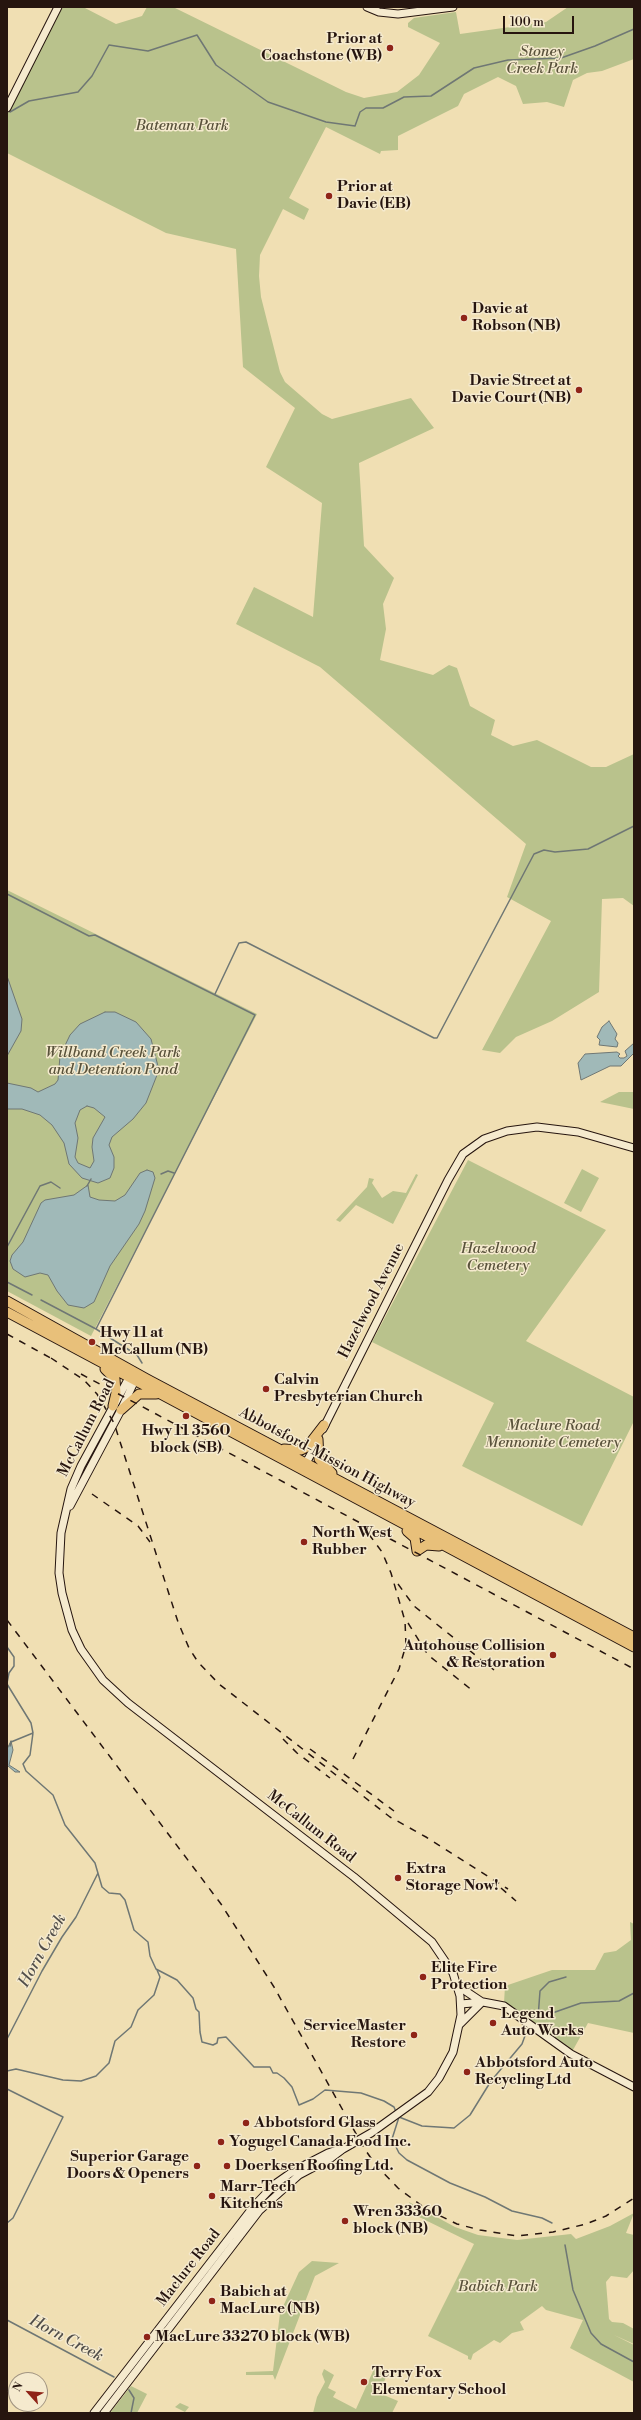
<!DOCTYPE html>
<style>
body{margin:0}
#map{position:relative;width:641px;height:2420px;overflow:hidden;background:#f0dfb3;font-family:"Libre Bodoni",serif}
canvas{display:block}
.frame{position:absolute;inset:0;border:8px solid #26150f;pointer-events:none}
.north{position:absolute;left:8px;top:2372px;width:40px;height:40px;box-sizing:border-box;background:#f5eace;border:1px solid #a29582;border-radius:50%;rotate:297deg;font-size:11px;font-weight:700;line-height:16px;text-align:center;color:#26150f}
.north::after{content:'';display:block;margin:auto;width:14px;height:18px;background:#8f2418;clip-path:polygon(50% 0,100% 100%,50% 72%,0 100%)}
.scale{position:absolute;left:503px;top:16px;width:71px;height:18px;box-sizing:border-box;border:2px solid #26150f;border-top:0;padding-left:5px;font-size:12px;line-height:14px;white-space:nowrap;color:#26150f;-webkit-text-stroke:3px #f5eace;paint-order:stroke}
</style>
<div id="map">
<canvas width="641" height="2420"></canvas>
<div class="frame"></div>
<div class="north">N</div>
<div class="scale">100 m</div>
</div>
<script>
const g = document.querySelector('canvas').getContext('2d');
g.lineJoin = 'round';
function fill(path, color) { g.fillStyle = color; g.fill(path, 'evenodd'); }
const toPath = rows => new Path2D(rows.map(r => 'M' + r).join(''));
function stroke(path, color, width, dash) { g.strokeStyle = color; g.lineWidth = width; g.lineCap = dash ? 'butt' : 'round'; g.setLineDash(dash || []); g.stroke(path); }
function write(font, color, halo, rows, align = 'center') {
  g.font = font + ' "Libre Bodoni",serif'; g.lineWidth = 3; g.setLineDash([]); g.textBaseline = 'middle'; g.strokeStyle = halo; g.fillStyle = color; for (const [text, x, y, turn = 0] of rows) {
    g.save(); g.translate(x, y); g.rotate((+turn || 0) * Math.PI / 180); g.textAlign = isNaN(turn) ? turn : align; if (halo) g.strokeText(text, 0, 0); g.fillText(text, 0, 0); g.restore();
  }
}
fill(toPath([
 [61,7,83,7,116,24,142,16,147,7,173,7,346,92,364,98,397,92,419,75,440,43,408,27,408,23,414,18,456,12,460,34,546,22,568,7,634,7,634,59,602,71,587,73,573,80,564,107,547,102,523,104,516,86,498,77,464,94,458,106,398,136,398,150,381,151,380,154,326,127,289,198,309,209,304,220,283,209,260,255,259,276,261,297,280,372,285,382,322,414,332,419,411,398,434,428,359,463,364,546,394,578,383,604,386,629,380,660,433,675,449,665,457,668,470,706,495,720,491,735,513,746,537,740,591,767,606,767,634,754,634,906,623,898,602,899,599,992,552,1021,516,1037,500,1053,482,1050,551,921,507,897,526,844,320,667,236,624,254,587,313,617,322,503,266,467,295,408,243,367,236,249,166,233,7,153,7,111],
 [7,890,257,1014,91,1336,7,1291],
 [619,1092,634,1092,634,1109,600,1102],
 [468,1160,606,1230,526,1341,634,1397,634,1421,582,1526,462,1466,494,1403,372,1342],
 [582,1169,599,1178,581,1212,564,1203],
 [416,1174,418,1175,393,1224,356,1205,340,1222,336,1220,367,1187,369,1178,374,1179,372,1183,382,1198,393,1191,406,1193],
 [630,1922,634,1924,634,2033,588,2023,573,2050,504,2003,505,1986,552,1970,595,1970,604,1953,616,1951,631,1940],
 [409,2202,455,2227,478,2235,517,2240,571,2234,576,2239,610,2226,634,2213,626,2233,634,2235,634,2270,627,2278,611,2276,606,2282,609,2319,612,2322,623,2323,634,2329,634,2344,614,2335,634,2345,634,2382,570,2348,583,2320,546,2310,542,2306,520,2322,524,2330,512,2333,500,2343,494,2340,473,2354,471,2360,468,2359,468,2356,428,2336,474,2244,415,2215],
 [312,2261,339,2263,315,2276,275,2380,273,2375,246,2375,246,2372,273,2371,280,2313,299,2272],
 [324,2369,334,2375,328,2388,336,2392,333,2397,356,2409,374,2369,387,2375,379,2393,398,2401,392,2413,313,2413,317,2397,325,2382,322,2374],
 [131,2386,147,2394,137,2413,110,2413],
 [180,2403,189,2407,185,2412,175,2407]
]), '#b9c28c');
const water = toPath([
 [7,976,22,1019,21,1031,7,1056,7,976],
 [105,1012,115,1012,136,1022,151,1039,159,1070,146,1103,133,1119,112,1137,109,1145,114,1157,114,1168,110,1178,98,1183,82,1178,69,1164,64,1143,52,1125,40,1115,22,1109,7,1109,7,1083,31,1088,38,1092,55,1084,58,1080,60,1056,70,1035,80,1024,105,1012],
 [87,1106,94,1108,105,1117,93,1138,92,1147,94,1161,90,1168,78,1163,75,1157,78,1138,75,1123,80,1110,87,1106],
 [609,1021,617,1034,615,1039,618,1043,617,1047,599,1045,600,1040,597,1037,602,1027,609,1021],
 [634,1043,634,1053,621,1066,610,1066,581,1080,578,1063,585,1054,617,1052,620,1054,618,1056,620,1058,624,1058,627,1056,625,1051,634,1043],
 [147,1170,153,1172,155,1178,145,1211,139,1224,110,1266,94,1302,84,1308,68,1305,57,1291,48,1275,40,1273,25,1277,13,1269,10,1261,12,1255,23,1242,41,1203,45,1200,74,1195,88,1185,90,1197,99,1200,115,1201,125,1195,140,1173,147,1170],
 [11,1741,13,1750,9,1765,20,1772,15,1772,7,1765,7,1749,11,1741]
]);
fill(water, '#a0b9b8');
stroke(water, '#6f7774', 1);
stroke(toPath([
 [10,112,29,101,78,92,92,76,109,45,148,51,197,35,216,65,268,102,326,122,355,126,360,112,366,108,383,108,404,97,431,96,474,68,508,60,561,58,595,46,634,29],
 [7,894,89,936,95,935,255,1015,96,1329],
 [215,994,239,943,246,942,434,1038,437,1038,534,854,544,850,555,852,588,849,634,826],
 [161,1174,168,1171,174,1173],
 [87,1186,91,1179],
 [7,1247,40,1186,51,1182,60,1188],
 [7,1282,32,1295],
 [41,1300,96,1329,137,1355,142,1363],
 [7,1647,14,1657,14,1666,9,1673,7,1683],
 [7,1684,31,1723,33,1733,30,1755,23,1764,26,1771,53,1795,65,1825,95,1863,102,1887,109,1893,120,1894,125,1900,134,1930,148,1942,150,1956,156,1969,177,1980,193,1998,196,2009,199,2012,200,2032,202,2042,213,2045,217,2043,218,2038,226,2037,254,2067,270,2067,273,2073,277,2073,284,2078,292,2087,299,2105,313,2099,325,2090,361,2093,384,2101,394,2107,396,2112],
 [10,1746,11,1742,33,1733],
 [566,1977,549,1982,540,1991,538,2018,581,2003,619,2001,634,1993],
 [7,2039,42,1971,62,1937,76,1917,98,1873],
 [7,2071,16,2069,63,2080,81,2081,96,2076,109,2063,115,2041,131,2027,138,2010,154,1995,160,1977,157,1970],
 [7,2089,63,2117,13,2218,7,2223],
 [399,2117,422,2126,454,2128,470,2115,491,2081,522,2044,526,2033],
 [399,2117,392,2139,399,2153,407,2160,450,2183,485,2197,512,2211,542,2218,552,2223],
 [565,2245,573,2290,591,2333,601,2344,634,2362],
 [7,2320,114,2377],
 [129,2390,134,2398,131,2413]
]), '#6f7774', 1.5);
const secondary = toPath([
 [367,7,379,12,398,14,453,7],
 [7,108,58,7],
 [323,1429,448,1180,463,1154,484,1139,507,1131,537,1127,578,1132,634,1148],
 [306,1463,318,1441],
 [70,1506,121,1410,135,1380,135,1376],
 [458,1986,482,2002],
 [461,2004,483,2002,504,2006,571,2054,634,2087],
 [460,2024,482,2002],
 [94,2413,254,2206,275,2184,295,2170,328,2153,340,2149],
 [104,2413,259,2211,299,2175,331,2158,343,2149,371,2133,428,2092,439,2078,453,2052,461,2015,460,1996,453,1973,432,1942,354,1877,128,1703,103,1680,81,1649,72,1630,62,1593,59,1573,61,1533,71,1489,81,1466,131,1374]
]);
const highway = toPath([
 [7,1301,147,1379,634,1637],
 [7,1312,634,1647],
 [105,1369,115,1379,116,1393,113,1406],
 [121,1410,139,1394,156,1394],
 [318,1439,319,1459,332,1473],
 [284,1449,301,1450,307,1447,324,1425],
 [407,1531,415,1538,417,1551],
 [417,1551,426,1545,439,1546]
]);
stroke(secondary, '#26150f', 9);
stroke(highway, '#26150f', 11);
stroke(secondary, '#f5eace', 7);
stroke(highway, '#e8c07a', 9);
stroke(toPath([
 [7,1334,56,1361],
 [51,1358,84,1380,97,1394,114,1423,178,1622,189,1648,198,1662,219,1684,390,1817,426,1837,508,1889],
 [81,1374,634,1669],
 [92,1494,138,1526,150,1542],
 [398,1584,414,1606,494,1670],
 [7,1620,221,1904,274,1987,364,2148,375,2164,398,2188,426,2209,457,2224,480,2230,517,2236,553,2232,586,2224,606,2216,634,2198],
 [408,1623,428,1655,473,1691],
 [283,1739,297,1753,330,1778],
 [310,1749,394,1811],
 [353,1759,399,1669,406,1645,405,1621,391,1573,382,1552,365,1529],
 [501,1888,516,1901]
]), '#26150f', 1.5, [7, 7]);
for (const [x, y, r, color] of [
 [390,48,4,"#8f2418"],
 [329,196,4,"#8f2418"],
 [464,318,4,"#8f2418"],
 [579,390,4,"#8f2418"],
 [92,1342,4,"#8f2418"],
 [266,1389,4,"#8f2418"],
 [186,1416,4,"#8f2418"],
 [304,1542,4,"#8f2418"],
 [553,1655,4,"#8f2418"],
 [398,1878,4,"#8f2418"],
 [423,1977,4,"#8f2418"],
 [493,2023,4,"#8f2418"],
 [414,2035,4,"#8f2418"],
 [467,2072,4,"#8f2418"],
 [246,2123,4,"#8f2418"],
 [221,2142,4,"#8f2418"],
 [197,2166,4,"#8f2418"],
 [227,2166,4,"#8f2418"],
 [212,2196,4,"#8f2418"],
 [345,2221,4,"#8f2418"],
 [212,2301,4,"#8f2418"],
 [147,2337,4,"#8f2418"],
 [364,2382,4,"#8f2418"]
]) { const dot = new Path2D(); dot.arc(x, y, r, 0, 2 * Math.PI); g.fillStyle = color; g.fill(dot); stroke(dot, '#f5eace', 1.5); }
write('bold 15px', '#26150f', '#f5eace', [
 ["Prior at",382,39,"right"],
 ["Coachstone (WB)",382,56,"right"],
 ["Prior at",337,187],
 ["Davie (EB)",337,204],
 ["Davie at",472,309],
 ["Robson (NB)",472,326],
 ["Davie Street at",571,381,"right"],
 ["Davie Court (NB)",571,398,"right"],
 ["Hwy 11 at",100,1333],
 ["McCallum (NB)",100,1350],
 ["Calvin",274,1380],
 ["Presbyterian Church",274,1397],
 ["Hwy 11 3560",186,1431,"center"],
 ["block (SB)",186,1448,"center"],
 ["North West",312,1533],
 ["Rubber",312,1550],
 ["Autohouse Collision",545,1646,"right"],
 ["& Restoration",545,1663,"right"],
 ["Extra",406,1869],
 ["Storage Now!",406,1886],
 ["Elite Fire",431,1968],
 ["Protection",431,1985],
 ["Legend",501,2014],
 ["Auto Works",501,2031],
 ["ServiceMaster",406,2026,"right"],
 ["Restore",406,2043,"right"],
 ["Abbotsford Auto",475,2063],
 ["Recycling Ltd",475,2080],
 ["Abbotsford Glass",254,2123],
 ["Yogugel Canada Food Inc.",229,2142],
 ["Superior Garage",189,2157,"right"],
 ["Doors & Openers",189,2174,"right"],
 ["Doerksen Roofing Ltd.",235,2166],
 ["Marr-Tech",220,2187],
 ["Kitchens",220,2204],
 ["Wren 33360",353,2212],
 ["block (NB)",353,2229],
 ["Babich at",220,2292],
 ["MacLure (NB)",220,2309],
 ["MacLure 33270 block (WB)",155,2337],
 ["Terry Fox",372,2373],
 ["Elementary School",372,2390]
], 'left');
write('italic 15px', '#59523b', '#f5eace', [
 ["Stoney",542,52],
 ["Creek Park",542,69],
 ["Bateman Park",182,126],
 ["Willband Creek Park",113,1053],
 ["and Detention Pond",113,1070],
 ["Hazelwood",498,1249],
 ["Cemetery",498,1266],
 ["Maclure Road",553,1426],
 ["Mennonite Cemetery",553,1443],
 ["Babich Park",498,2287]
]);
write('15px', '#26150f', '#f5eace', [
 ["Hazelwood Avenue",372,1301,-63],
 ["McCallum Road",87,1428,-63],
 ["Abbotsford-Mission Highway",327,1458,28],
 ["McCallum Road",311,1827,38],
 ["Maclure Road",189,2268,-52]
]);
write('italic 16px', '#514e4a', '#f5eace', [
 ["Horn Creek",43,1951,-61],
 ["Horn Creek",66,2339,28]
]);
</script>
